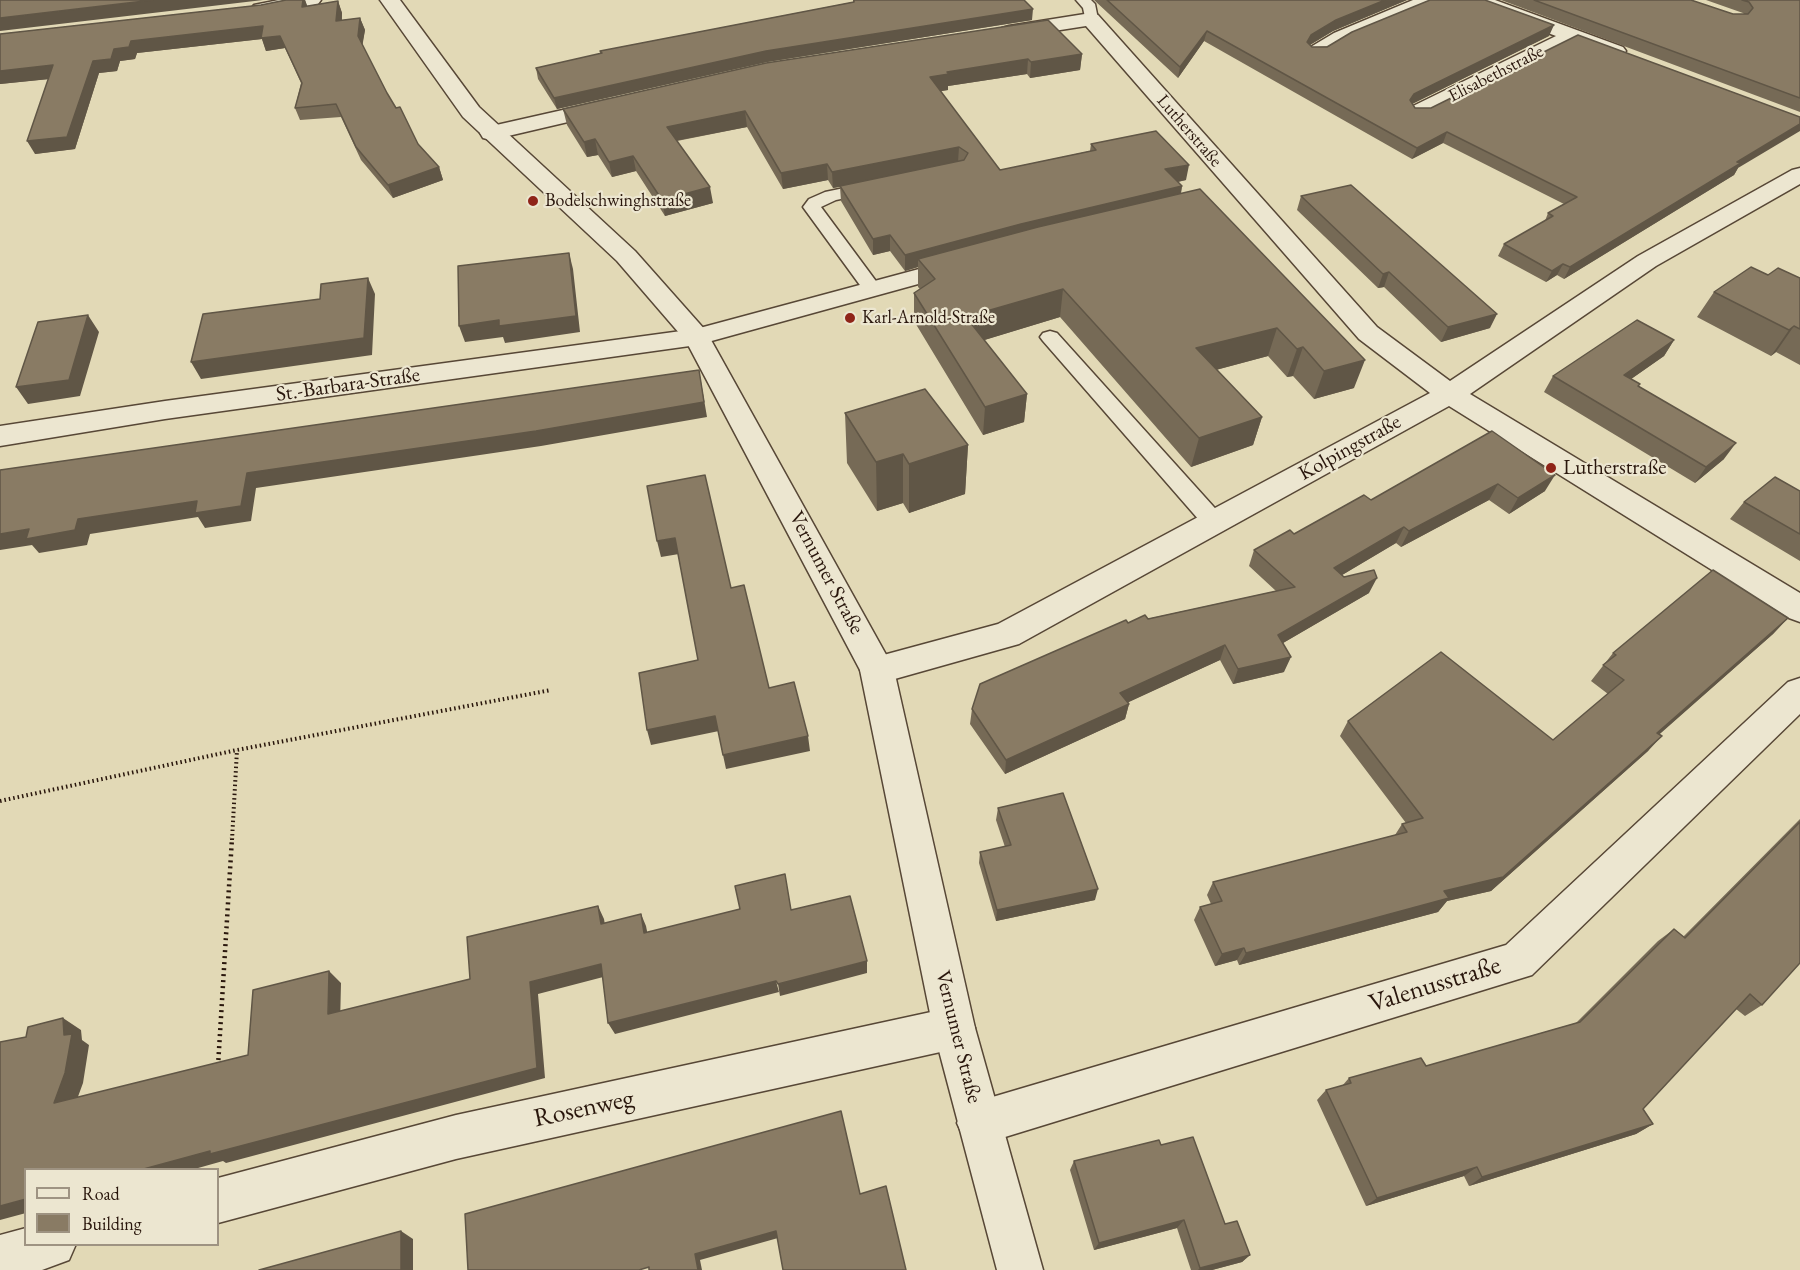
<!DOCTYPE html>
<meta charset="utf-8">
<style>
body{margin:0}
#map{position:relative;width:1800px;height:1270px;overflow:hidden;background:#e2d9b6;font-family:"EB Garamond",serif}
canvas{display:block}
.legend{position:absolute;left:24px;top:1168px;width:195px;height:78px;box-sizing:border-box;background:#ece6d0;border:2px solid #9e9382;margin:0;padding:8px 10px;list-style:none;font-size:18px;color:#29160c}
.legend li{display:flex;align-items:center;gap:12px;height:30px}
.legend b{width:30px;border:2px solid #9e9382}
</style>
<div id="map">
<canvas width="1800" height="1270"></canvas>
<ul class="legend">
<li><b style="height:8px;background:#ece6d0"></b>Road</li>
<li><b style="height:16px;background:#897b64"></b>Building</li>
</ul>
</div>
<script>
const g = document.querySelector('canvas').getContext('2d');
g.lineJoin = 'round';
const toPath = rows => new Path2D(rows.map(r => 'M' + r).join(''));
function stroke(path, color, width, dash) { g.strokeStyle = color; g.lineWidth = width; g.lineCap = dash ? 'butt' : 'round'; g.setLineDash(dash || []); g.stroke(path); }
function fill(path, color) { g.fillStyle = color; g.fill(path, 'evenodd'); }
function write(font, color, halo, rows, align = 'center') {
  g.font = font + ' "EB Garamond",serif'; g.lineWidth = 4.5; g.setLineDash([]); g.textBaseline = 'middle'; g.strokeStyle = halo; g.fillStyle = color; for (const [text, x, y, turn = 0] of rows) {
    g.save(); g.translate(x, y); g.rotate((+turn || 0) * Math.PI / 180); g.textAlign = isNaN(turn) ? turn : align; if (halo) g.strokeText(text, 0, 0); g.fillText(text, 0, 0); g.restore();
  }
}
const service = toPath([
 [1076,0,1091,0,1095,4,1098,19,1096,22,1086,22,1083,8,1076,0],
 [873,182,881,187,879,191,836,200,821,207,881,288,879,292,872,294,865,292,803,207,809,199,825,192,873,182],
 [1050,331,1057,333,1222,516,1225,522,1222,528,1214,530,1206,528,1043,341,1040,337,1043,333,1050,331]
]);
const minor = toPath([
 [279,0,321,0,318,4,311,6,261,15,254,13,251,9,254,5,279,0],
 [1413,0,1440,0,1437,4,1348,41,1323,56,1309,56,1306,52,1309,48,1334,33,1413,0],
 [1467,0,1495,0,1623,47,1626,51,1623,55,1616,57,1574,42,1427,117,1419,118,1411,117,1408,112,1411,107,1556,36,1470,4,1467,0],
 [1091,13,1098,15,1377,327,1450,381,1638,256,1792,170,1800,168,1800,184,1656,266,1470,394,1800,593,1800,622,1789,618,1449,406,1019,644,877,684,865,680,860,670,865,660,998,624,1430,393,1359,339,1086,26,1009,38,1002,36,999,32,1002,28,1009,26,1091,13],
 [607,100,615,101,618,106,615,111,491,140,483,138,480,133,483,128,607,100],
 [960,258,969,260,972,265,969,270,697,345,165,419,0,446,0,426,165,401,696,329,960,258],
 [1800,678,1800,714,1532,975,979,1145,964,1138,957,1123,964,1108,979,1101,1506,945,1788,682,1800,678],
 [954,1007,969,1013,975,1028,969,1043,954,1049,456,1159,218,1223,218,1178,456,1115,954,1007],
 [26,1228,26,1244,76,1244,69,1260,42,1270,0,1270,0,1235,26,1228]
]);
const tertiary = toPath([
 [380,0,400,0,479,107,635,251,706,331,889,660,894,670,975,1028,1043,1270,997,1270,933,1028,860,670,686,341,617,261,463,117,380,0]
]);
stroke(service, '#574736', 3);
stroke(minor, '#574736', 3);
stroke(tertiary, '#574736', 3);
stroke(toPath([
 [0,801,237,750,551,690],
 [232,840,237,750]
]), '#29160c', 4, [1.5, 3]);
stroke(toPath([
 [218,1066,232,838]
]), '#29160c', 4.5, [2, 4]);
fill(service, '#ece6d0');
fill(minor, '#ece6d0');
fill(tertiary, '#ece6d0');
fill(toPath([
 [286,0,305,0,307,6,338,1,342,13,342,20,360,18,365,30,362,45,387,93,418,144,439,167,443,180,393,198,361,160,341,117,300,120,295,108,301,83,285,48,266,51,262,39,137,53,135,59,120,61,117,71,99,73,75,149,35,154,48,79,0,84,0,34,261,5],
 [853,0,1024,0,1032,20,767,62,557,109,538,79,536,68,600,54,600,51,853,2],
 [1094,0,1407,0,1333,31,1310,45,1312,47,1549,36,1412,104,1415,108,1738,168,1734,175,1564,279,1557,275,1546,282,1498,256,1504,244,1545,221,1548,213,1564,204,1443,143,1412,159,1204,41,1178,78],
 [1501,0,1691,0,1733,14,1744,14,1743,13,1706,0,1800,0,1800,112],
 [1082,54,1080,70,1030,78,1027,74,948,86,948,90,940,91,1000,170,1090,151,1091,144,1186,180,1178,182,1182,186,1181,194,1354,388,1314,399,1293,376,1287,377,1268,356,1216,370,1262,417,1253,445,1191,467,1060,317,984,340,1027,394,1024,422,983,435,914,321,914,293,920,289,918,287,918,267,905,271,890,251,873,255,841,201,840,187,833,188,828,180,783,189,747,127,677,141,713,203,665,216,636,171,612,177,598,155,587,157,567,125,563,109,766,63],
 [1301,196,1490,328,1441,342,1384,287,1378,288,1297,210],
 [1768,275,1800,278,1800,365,1776,352,1771,356,1697,317,1714,292],
 [1674,340,1664,356,1631,379,1639,387,1724,459,1695,483,1544,392,1553,376],
 [845,413,968,445,965,494,909,513,903,503,877,511,847,463],
 [1492,431,1545,491,1509,514,1489,500,1401,547,1396,543,1342,575,1369,593,1283,643,1284,672,1233,684,1220,660,1128,702,1129,704,1125,719,1005,774,970,724,972,709,1128,623,1276,591,1249,566,1254,550,1294,534,1371,500],
 [1800,491,1800,561,1730,519,1744,502],
 [1788,618,1773,634,1659,734,1648,751,1491,891,1447,901,1438,912,1239,965,1237,960,1215,966,1194,920,1200,907,1211,904,1207,895,1213,882,1395,835,1402,824,1406,823,1340,736,1348,721,1553,740,1608,694,1591,681,1613,653],
 [998,808,1095,900,996,921,979,863,980,852,1005,847,996,820],
 [1800,819,1800,963,1762,1005,1745,1016,1736,1009,1643,1109,1653,1124,1636,1134,1469,1186,1464,1176,1366,1206,1317,1100,1326,1090,1342,1086,1349,1078,1426,1066,1576,1023,1658,941,1674,929,1683,937],
 [1161,1145,1250,1255,1242,1262,1212,1270,1191,1270,1177,1228,1094,1250,1070,1170,1074,1161]
]), '#766a56');
fill(toPath([
 [153,0,263,0,0,31,0,18],
 [303,0,305,0,308,8,302,7],
 [1385,0,1407,0,1333,31,1308,46,1307,42,1311,35,1336,20],
 [338,1,342,13,341,33,336,21],
 [1033,9,1032,20,767,62,557,109,554,98,766,51],
 [360,18,365,30,362,48,358,36],
 [1554,25,1549,36,1410,105,1410,100,1414,94],
 [263,26,280,36,285,48,266,51,262,39,137,53,135,59,120,61,117,71,99,73,75,149,35,154,27,141,93,61,114,49,131,41],
 [1207,31,1204,41,1178,78,1180,67],
 [1082,54,1080,70,1030,78,1031,62],
 [1028,59,1027,74,948,86,948,90,930,93,930,77,947,72],
 [53,65,60,78,0,84,0,71],
 [745,111,747,127,669,142,667,127],
 [1800,124,1800,131,1738,168,1734,175,1564,279,1570,267,1737,162],
 [1447,132,1443,143,1412,159,1417,148],
 [595,139,598,155,587,157,584,142],
 [959,147,958,162,833,188,832,172],
 [633,156,636,171,612,177,609,162],
 [827,164,828,180,783,189,781,173],
 [1189,165,1186,180,1162,185,1165,169],
 [439,167,443,180,393,198,388,185],
 [1182,186,1179,202,918,259,918,267,905,271,905,255,1021,224],
 [710,187,713,203,665,216,662,200],
 [890,235,890,251,873,255,873,239],
 [569,253,573,269,580,332,505,343,503,337,465,342,459,326],
 [1563,264,1557,275,1546,282,1552,271],
 [1389,272,1384,287,1378,288,1383,274],
 [368,278,375,294,372,355,201,379,191,362],
 [1063,289,1060,317,965,346,966,317],
 [1497,314,1490,328,1441,342,1448,327],
 [88,315,99,332,80,396,28,404,16,387],
 [1794,326,1776,352,1771,356,1789,330],
 [1277,328,1268,356,1189,377,1196,348],
 [1674,340,1664,356,1614,391,1624,375],
 [1303,347,1293,376,1287,377,1297,349],
 [1365,360,1354,388,1314,399,1324,371],
 [699,370,707,417,541,446,256,488,251,521,205,528,198,517,90,534,87,545,39,553,32,545,0,550,0,534,29,529,78,519,247,473],
 [1027,394,1024,422,983,435,985,407],
 [1262,417,1253,445,1191,467,1199,438],
 [1736,443,1724,459,1695,483,1706,467],
 [968,445,965,494,909,513,909,464],
 [903,454,903,503,877,511,876,462],
 [1555,475,1545,491,1509,514,1518,498],
 [1498,484,1489,500,1401,547,1409,531],
 [1404,527,1396,543,1327,584,1334,568],
 [675,538,679,554,661,557,657,541],
 [1377,578,1369,593,1271,650,1278,635],
 [1788,618,1773,634,1644,748,1657,733],
 [1225,645,1220,660,1116,708,1120,693],
 [1291,657,1284,672,1233,684,1238,669],
 [1129,704,1125,719,1005,774,1006,760],
 [715,716,719,731,651,745,647,730],
 [808,736,810,751,726,769,723,755],
 [1662,736,1648,751,1491,891,1447,901,1438,912,1239,965,1246,953,1444,891],
 [1098,889,1095,900,996,921,997,910],
 [598,906,604,919,607,937,601,924],
 [641,914,646,926,650,946,644,933],
 [1244,948,1237,960,1215,966,1222,954],
 [867,961,867,973,780,996,778,984],
 [601,964,607,976,538,994,545,1078,226,1163,223,1161,191,1170,140,1170,530,982],
 [329,971,341,983,340,1025,328,1014],
 [776,981,779,992,615,1034,608,1023],
 [63,1018,81,1030,82,1040,89,1045,83,1083,72,1113,54,1103,64,1035],
 [1653,1124,1636,1134,1469,1186,1482,1177],
 [1477,1167,1464,1176,1366,1206,1377,1198],
 [26,1199,26,1213,0,1220,0,1206],
 [1184,1220,1177,1228,1094,1250,1099,1243],
 [401,1231,413,1239,413,1270,401,1270],
 [776,1231,778,1238,700,1260,702,1270,698,1270,695,1254],
 [1250,1255,1242,1262,1212,1270,1198,1270,1200,1268]
]), '#605646');
const building = toPath([
 [0,0,153,0,0,18,0,0],
 [286,0,303,0,302,7,338,1,336,21,360,18,358,36,387,93,396,108,400,107,418,144,439,167,388,185,356,147,336,104,295,108,302,83,280,36,261,38,263,26,131,41,129,47,114,49,111,59,93,61,67,137,27,141,53,65,0,71,0,34,261,5,286,0],
 [854,0,1024,0,1033,9,766,51,554,98,536,68,602,53,600,51,854,2,854,0],
 [1107,0,1385,0,1336,20,1311,35,1307,42,1312,47,1327,47,1352,32,1430,0,1485,0,1554,25,1414,94,1410,100,1415,108,1431,108,1578,35,1800,117,1800,124,1737,162,1741,163,1570,267,1563,264,1552,271,1504,244,1553,216,1548,213,1577,197,1447,132,1417,148,1207,31,1180,67,1107,0],
 [1534,0,1691,0,1733,14,1748,14,1753,8,1749,2,1742,0,1800,0,1800,98,1534,0],
 [1048,20,1082,54,1031,62,1028,59,947,72,949,74,930,77,1000,170,1096,150,1091,144,1156,131,1189,165,1165,169,1182,186,1021,224,905,255,890,235,873,239,840,186,964,160,968,153,959,147,832,172,827,164,781,173,745,111,667,127,710,187,662,200,633,156,609,162,595,139,584,142,563,109,766,63,1048,20],
 [1351,185,1497,314,1448,327,1389,272,1383,274,1301,196,1351,185],
 [1200,189,1365,360,1324,371,1303,347,1297,349,1277,328,1196,348,1262,417,1199,438,1063,289,966,317,1027,394,985,407,914,293,935,279,918,259,1038,227,1200,189],
 [569,253,576,316,499,326,499,320,459,326,458,266,569,253],
 [1751,267,1768,275,1778,268,1800,278,1800,329,1794,326,1789,330,1714,292,1751,267],
 [368,278,364,338,191,362,203,314,320,299,321,284,368,278],
 [88,315,69,380,16,387,38,322,88,315],
 [1637,320,1674,340,1624,375,1640,384,1638,386,1736,443,1706,467,1553,376,1637,320],
 [699,370,704,402,536,431,247,473,241,506,195,513,197,501,78,519,75,530,26,539,29,529,0,534,0,470,699,370],
 [925,389,968,445,909,464,903,454,876,462,845,413,925,389],
 [1492,431,1555,475,1518,498,1498,484,1409,531,1404,527,1334,568,1344,577,1374,570,1377,578,1278,635,1291,657,1238,669,1225,645,1120,693,1129,704,1006,760,972,709,980,684,1126,620,1128,623,1145,615,1148,619,1295,587,1254,550,1290,530,1294,534,1364,495,1371,500,1492,431],
 [705,475,731,588,744,585,769,688,794,682,808,736,723,755,715,716,647,730,639,673,698,660,675,538,657,541,647,486,705,475],
 [1775,477,1800,491,1800,534,1744,502,1775,477],
 [1713,570,1788,618,1657,733,1662,736,1503,877,1444,891,1449,898,1246,953,1244,948,1222,954,1200,907,1222,901,1213,882,1407,832,1402,824,1423,818,1348,721,1441,652,1553,740,1624,680,1603,665,1616,655,1613,653,1713,570],
 [1063,793,1098,889,997,910,980,852,1011,845,998,808,1063,793],
 [1800,822,1800,963,1762,1005,1750,994,1643,1109,1653,1124,1482,1177,1477,1167,1377,1198,1326,1090,1351,1083,1349,1078,1421,1058,1426,1066,1580,1022,1674,929,1685,938,1800,822],
 [785,874,791,910,850,896,867,961,778,984,776,981,608,1023,601,964,530,982,537,1068,210,1154,210,1151,140,1170,26,1170,26,1199,0,1206,0,1042,26,1037,28,1027,63,1018,64,1035,72,1034,65,1073,54,1103,248,1055,253,990,329,971,328,1014,470,979,467,937,598,906,601,924,641,914,644,933,740,909,735,886,785,874],
 [841,1111,860,1194,886,1186,906,1270,783,1270,776,1231,695,1254,698,1270,649,1270,649,1267,639,1270,468,1270,465,1214,841,1111],
 [1193,1137,1225,1224,1237,1221,1250,1255,1200,1268,1184,1220,1099,1243,1074,1161,1159,1140,1161,1145,1193,1137],
 [401,1231,401,1270,259,1270,401,1231]
]);
fill(building, '#897b64');
stroke(building, '#605646', 1.5);
for (const [x, y, r, color] of [
 [533,201,6,"#8f2418"],
 [850,318,6,"#8f2418"],
 [1551,468,6,"#8f2418"]
]) { const dot = new Path2D(); dot.arc(x, y, r, 0, 2 * Math.PI); g.fillStyle = color; g.fill(dot); stroke(dot, '#ece6d0', 2); }
write('18px', '#29160c', '#ece6d0', [
 ["Elisabethstraße",1496,74,-27],
 ["Lutherstraße",1189,131,49]
]);
write('18px', '#29160c', '#ece6d0', [
 ["Bodelschwinghstraße",545,201],
 ["Karl-Arnold-Straße",862,318]
], 'left');
write('21px', '#29160c', '#ece6d0', [
 ["St.-Barbara-Straße",348,385,-8],
 ["Kolpingstraße",1350,448,-29],
 ["Vernumer Straße",826,573,62],
 ["Vernumer Straße",958,1037,76]
]);
write('21px', '#29160c', '#ece6d0', [
 ["Lutherstraße",1563,468]
], 'left');
write('26px', '#29160c', '#ece6d0', [
 ["Valenusstraße",1435,985,-17],
 ["Rosenweg",584,1109,-12]
]);
</script>
